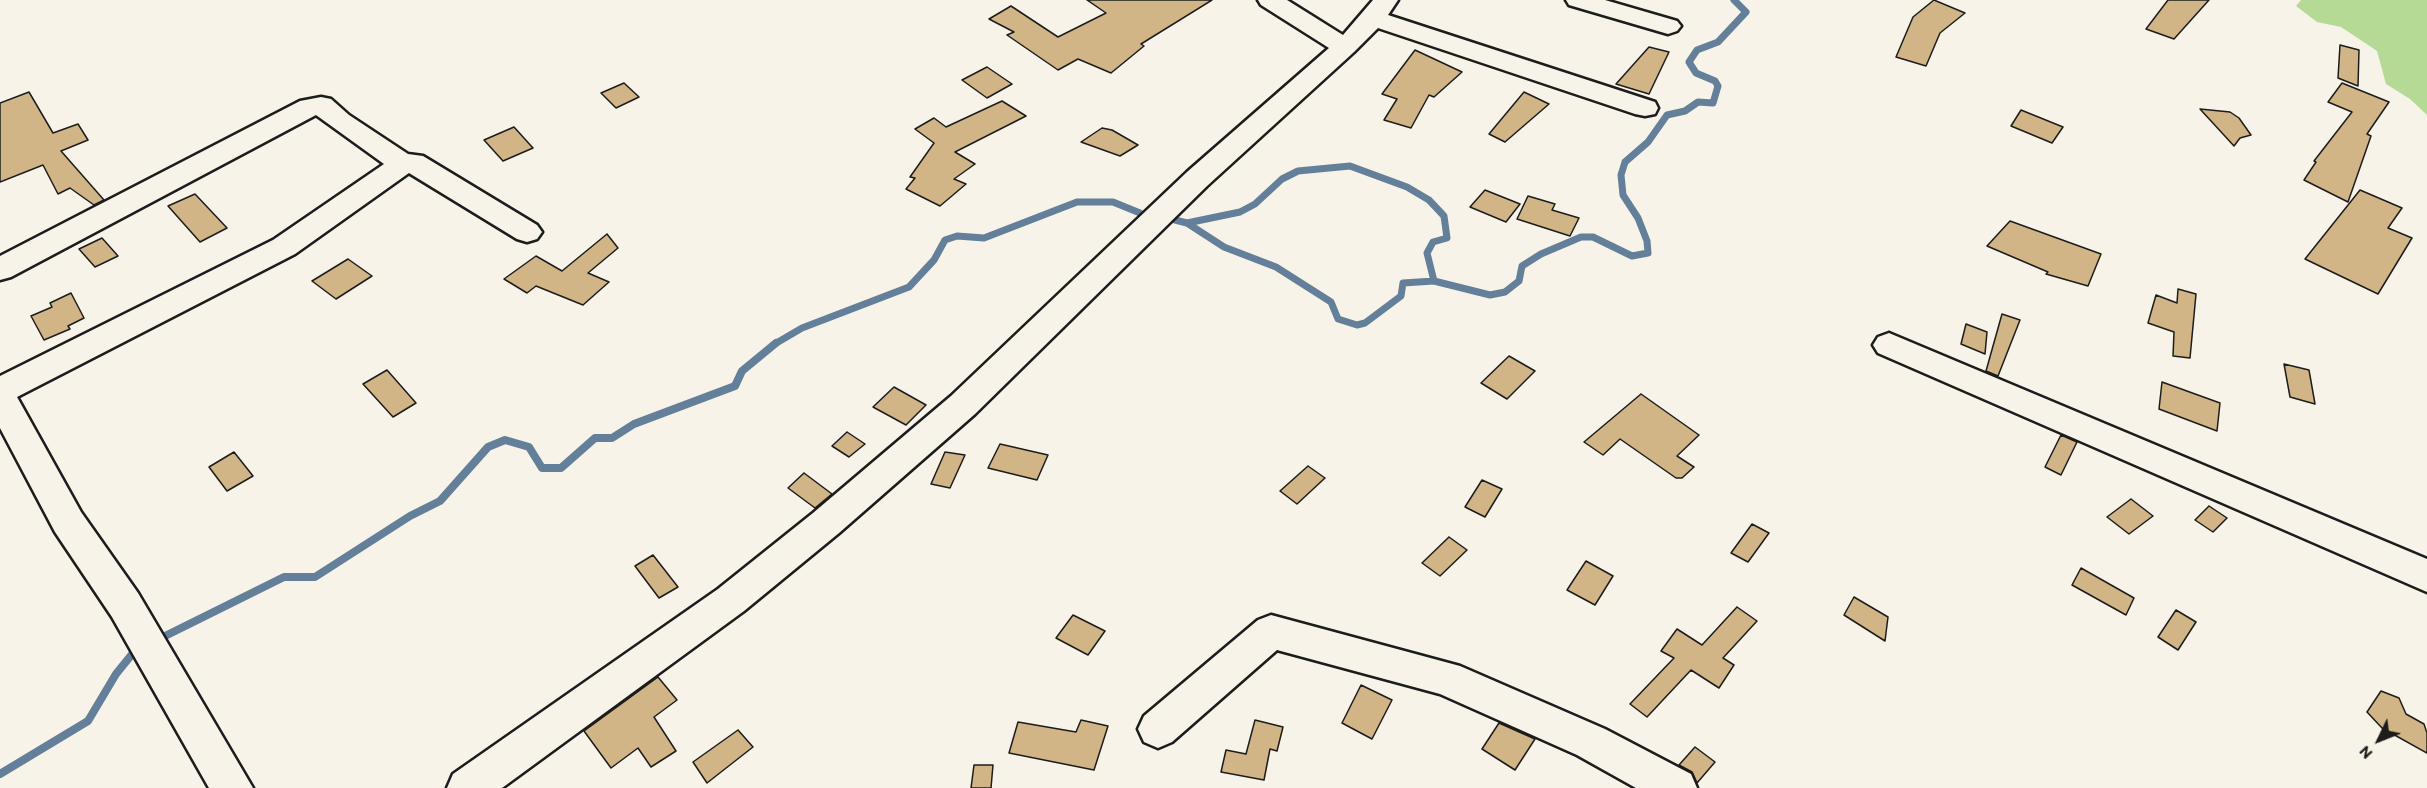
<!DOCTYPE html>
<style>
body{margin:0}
#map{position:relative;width:2427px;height:788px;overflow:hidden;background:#f7f3e8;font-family:Itim,sans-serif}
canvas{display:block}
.north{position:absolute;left:2349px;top:710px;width:60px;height:60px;-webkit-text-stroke:4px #f7f3e8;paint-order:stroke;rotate:227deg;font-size:16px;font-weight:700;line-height:24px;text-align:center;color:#1c1c1c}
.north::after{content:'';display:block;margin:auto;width:21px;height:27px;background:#1c1c1c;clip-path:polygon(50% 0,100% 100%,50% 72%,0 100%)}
</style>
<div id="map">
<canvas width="2427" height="788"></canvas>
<div class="north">N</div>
</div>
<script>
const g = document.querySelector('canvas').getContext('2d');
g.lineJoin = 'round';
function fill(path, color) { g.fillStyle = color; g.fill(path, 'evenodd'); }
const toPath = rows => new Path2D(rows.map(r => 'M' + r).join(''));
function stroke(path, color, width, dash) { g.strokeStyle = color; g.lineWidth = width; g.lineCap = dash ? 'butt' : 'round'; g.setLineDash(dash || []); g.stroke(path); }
fill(toPath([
 [2301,0,2427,0,2427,115,2410,99,2386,84,2377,51,2341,27,2317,22,2296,6]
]), '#b4da96');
stroke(toPath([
 [1175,220,1187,223,1224,247,1276,267,1331,302,1338,319,1357,325,1365,323,1401,296,1403,283,1434,281],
 [1187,223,1240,212,1255,204,1282,179,1298,171,1350,166,1407,187,1429,200,1444,216,1447,238,1433,242,1427,253,1434,281,1490,295,1505,292,1519,281,1522,266,1541,254,1581,237,1593,237,1632,256,1648,253,1647,241,1638,218,1623,195,1621,175,1625,162,1648,142,1667,115,1685,111,1698,102,1713,103,1718,86,1715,81,1696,73,1689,62,1697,50,1718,42,1746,12,1734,0],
 [773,345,802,328,909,287,934,260,945,240,957,236,984,238,1077,202,1113,202,1140,213]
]), '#637f99', 7);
stroke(toPath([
 [157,640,284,577,315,577,410,516,440,501,488,447,505,440,529,447,542,468,561,468,595,438,612,438,634,424,735,386,742,371,776,343],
 [0,774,88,721,116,674,133,653,141,649]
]), '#637f99', 8);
const building = toPath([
 [1087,0,1212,0,1141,44,1144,46,1111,73,1078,59,1058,70,1007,35,1014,32,989,19,1011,6,1058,37,1106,13,1087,0],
 [1934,0,1965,13,1940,33,1926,66,1896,57,1913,17,1934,0],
 [2168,0,2209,0,2174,39,2146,29,2168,0],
 [2340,45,2359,50,2358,86,2338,78,2340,45],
 [1649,47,1669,52,1649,94,1616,84,1649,47],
 [1415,50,1462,72,1434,97,1429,95,1411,128,1384,120,1397,99,1382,94,1415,50],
 [987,67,1012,84,987,98,962,80,987,67],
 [624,83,639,97,616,108,601,93,624,83],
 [2342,83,2389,102,2367,134,2371,136,2348,202,2304,180,2316,162,2314,161,2352,112,2328,102,2342,83],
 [29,92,53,133,78,124,88,140,61,151,104,200,94,205,70,188,58,194,43,165,0,182,0,103,29,92],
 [1524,92,1549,104,1505,142,1489,134,1524,92],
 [1002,101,1026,116,955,152,975,164,954,179,966,184,940,206,906,189,915,178,910,177,934,143,915,129,934,118,946,127,1002,101],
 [2200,109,2230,112,2239,118,2251,135,2240,138,2234,146,2200,109],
 [2021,110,2063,127,2052,143,2011,126,2021,110],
 [514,127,533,148,503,161,484,140,514,127],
 [1102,128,1112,130,1138,145,1120,156,1081,142,1102,128],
 [1485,190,1520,204,1506,222,1470,207,1485,190],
 [2360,190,2402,208,2388,228,2412,238,2378,294,2305,259,2360,190],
 [195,194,227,228,200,242,168,206,195,194],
 [1528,196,1555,204,1552,210,1579,218,1570,236,1517,219,1528,196],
 [2010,221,2101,254,2088,286,2046,274,2048,272,1987,246,2010,221],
 [607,234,618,248,588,273,609,282,583,305,536,286,527,293,504,279,536,256,562,271,607,234],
 [102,238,118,256,95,267,79,249,102,238],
 [348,259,372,276,336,299,312,281,348,259],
 [2178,289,2196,294,2190,358,2173,356,2174,332,2148,323,2156,295,2177,303,2178,289],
 [71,293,84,318,68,326,70,329,44,340,31,316,52,307,50,303,71,293],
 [2002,314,2020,320,1998,376,1986,371,2002,314],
 [1966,324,1987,332,1985,354,1961,344,1966,324],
 [1509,356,1535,371,1507,399,1481,383,1509,356],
 [2284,364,2309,370,2315,404,2290,397,2284,364],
 [387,370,416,403,393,417,363,384,387,370],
 [2162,382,2220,403,2217,431,2159,409,2162,382],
 [894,387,926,405,906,425,873,407,894,387],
 [1641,394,1699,435,1677,456,1694,467,1682,478,1676,478,1620,439,1603,455,1584,442,1641,394],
 [847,432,865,444,849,457,832,446,847,432],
 [2061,435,2077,442,2061,475,2045,467,2061,435],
 [1000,444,1048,455,1037,480,988,468,1000,444],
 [234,452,253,476,227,491,209,467,234,452],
 [945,452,965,455,950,488,931,484,945,452],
 [1308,466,1325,478,1297,504,1280,491,1308,466],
 [804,473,832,494,815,508,788,488,804,473],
 [1482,480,1502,489,1485,517,1465,507,1482,480],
 [2131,499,2153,516,2129,534,2107,517,2131,499],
 [2209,506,2227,518,2213,532,2195,520,2209,506],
 [1752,524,1769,533,1748,562,1731,553,1752,524],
 [1449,537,1467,550,1440,576,1422,563,1449,537],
 [653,555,678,587,659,598,635,566,653,555],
 [1586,561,1613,576,1595,605,1567,590,1586,561],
 [2081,568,2134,598,2126,615,2072,585,2081,568],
 [1854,597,1888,617,1885,641,1844,615,1854,597],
 [1737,607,1757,621,1723,658,1734,665,1719,688,1691,670,1647,717,1630,704,1674,658,1661,651,1677,629,1702,645,1737,607],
 [2176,610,2196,622,2178,650,2158,637,2176,610],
 [1073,615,1105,631,1088,655,1056,638,1073,615],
 [658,677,677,700,654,717,676,751,651,767,638,748,611,768,584,731,658,677],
 [1361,685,1392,700,1372,739,1342,723,1361,685],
 [2381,691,2399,698,2406,714,2424,724,2427,733,2427,753,2382,728,2367,712,2381,691],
 [1081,720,1108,726,1094,770,1009,753,1018,722,1076,732,1081,720],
 [1255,720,1283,727,1277,751,1270,749,1264,780,1221,772,1226,750,1246,754,1255,720],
 [1499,723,1535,739,1515,770,1482,749,1499,723],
 [738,730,753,747,707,783,693,762,738,730],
 [1695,747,1715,762,1697,783,1692,772,1679,765,1695,747],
 [974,765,993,765,991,788,971,788,974,765]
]);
fill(building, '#d1b586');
stroke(building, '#1c1c1c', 1.5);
const minor = toPath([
 [1258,0,1287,0,1343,35,1373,0,1398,0,1388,15,1655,102,1658,108,1655,114,1645,116,1635,114,1378,28,1354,52,1207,186,975,414,839,533,744,611,502,788,447,788,453,774,718,589,813,513,951,396,1187,172,1329,48,1261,5,1258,0],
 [1566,0,1605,0,1677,21,1681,26,1677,31,1668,34,1569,5,1566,0],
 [321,97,331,99,349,115,408,154,423,156,537,225,542,232,537,239,527,242,517,239,409,173,295,254,17,397,81,512,138,593,253,788,209,788,112,617,55,532,0,428,0,376,273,240,384,164,316,115,11,277,0,280,0,256,300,101,321,97],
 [1889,333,2427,559,2427,592,1878,353,1873,345,1878,337,1889,333],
 [1271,615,1460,666,1605,729,1691,774,1697,788,1636,788,1577,755,1440,694,1277,650,1172,742,1158,748,1144,742,1138,729,1144,716,1258,620,1271,615]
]);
stroke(minor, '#1c1c1c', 5);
fill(minor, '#f7f3e8');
</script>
